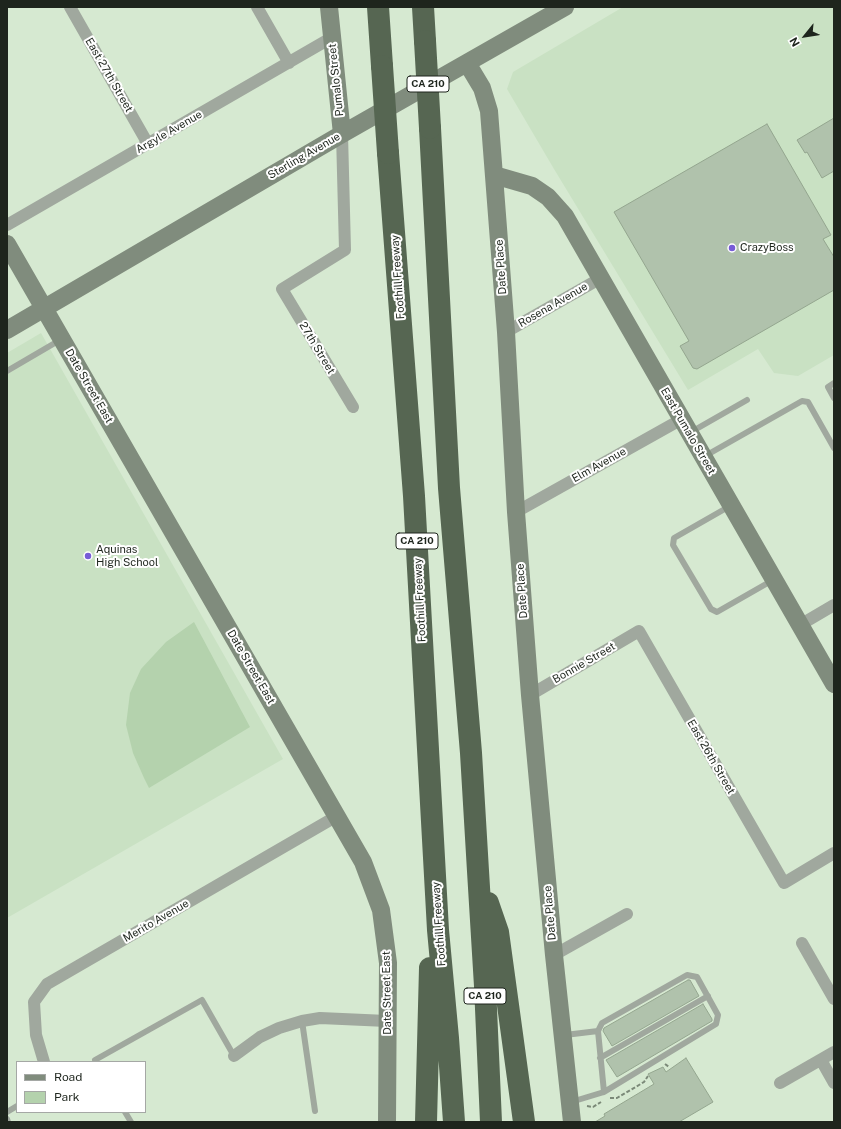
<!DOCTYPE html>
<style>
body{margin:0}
#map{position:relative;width:841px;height:1129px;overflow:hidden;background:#d6e9d1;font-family:"Public Sans",sans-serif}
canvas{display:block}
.frame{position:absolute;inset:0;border:8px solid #1e251d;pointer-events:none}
.legend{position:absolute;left:16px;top:1061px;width:130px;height:52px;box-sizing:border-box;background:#fff;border:1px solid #a5a8a5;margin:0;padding:5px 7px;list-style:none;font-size:12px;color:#1e251d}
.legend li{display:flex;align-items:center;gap:8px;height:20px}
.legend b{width:20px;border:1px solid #a5a8a5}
.north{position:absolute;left:785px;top:16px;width:40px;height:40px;-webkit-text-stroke:3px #fff;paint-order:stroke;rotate:240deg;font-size:11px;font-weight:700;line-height:16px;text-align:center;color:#1e251d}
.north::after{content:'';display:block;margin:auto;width:14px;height:18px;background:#1e251d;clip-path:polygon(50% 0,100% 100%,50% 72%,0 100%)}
</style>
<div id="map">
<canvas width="841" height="1129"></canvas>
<div class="frame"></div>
<ul class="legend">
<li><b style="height:5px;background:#808c7d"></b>Road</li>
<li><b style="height:11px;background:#b4d2ad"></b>Park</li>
</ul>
<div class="north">N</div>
</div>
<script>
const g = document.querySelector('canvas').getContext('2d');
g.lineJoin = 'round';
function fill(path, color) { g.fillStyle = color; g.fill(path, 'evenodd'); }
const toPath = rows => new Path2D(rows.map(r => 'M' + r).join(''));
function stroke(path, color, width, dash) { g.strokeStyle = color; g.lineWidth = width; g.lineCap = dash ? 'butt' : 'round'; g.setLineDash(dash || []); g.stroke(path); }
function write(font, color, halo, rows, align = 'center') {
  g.font = font + ' "Public Sans",sans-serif'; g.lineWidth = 4; g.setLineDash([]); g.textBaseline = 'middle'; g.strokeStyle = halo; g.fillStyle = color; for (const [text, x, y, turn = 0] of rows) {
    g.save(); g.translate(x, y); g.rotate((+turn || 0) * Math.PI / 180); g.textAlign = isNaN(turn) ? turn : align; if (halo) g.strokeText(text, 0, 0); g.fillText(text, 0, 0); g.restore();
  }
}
fill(toPath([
 [623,7,834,7,834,355,798,376,774,373,758,349,688,390,554,169,507,89,513,72],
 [41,333,283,759,7,918,7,353]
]), '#c9e1c3');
fill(toPath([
 [194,622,250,727,149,788,144,778,133,753,126,725,130,693,141,669,166,642]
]), '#b4d2ad');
const building = toPath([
 [834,118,834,171,822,178,807,152,805,153,797,140,834,118],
 [767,124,831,235,823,239,834,257,834,290,697,369,693,368,680,346,689,341,614,212,767,124],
 [688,980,690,980,699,996,612,1046,603,1031,604,1028,688,980],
 [703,1004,712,1019,712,1021,617,1077,606,1060,703,1004],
 [686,1058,713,1102,679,1122,595,1122,605,1116,604,1114,654,1084,648,1074,663,1067,666,1072,686,1058]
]);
fill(building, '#b0c2ac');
stroke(building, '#94a68f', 1);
stroke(toPath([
 [665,1064,669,1067],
 [610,1098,617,1098,644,1082,648,1076],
 [587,1106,593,1107,601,1102]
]), '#7b8978', 2, [4, 2]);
stroke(toPath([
 [7,371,60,340],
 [834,383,828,387,834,398],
 [691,432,747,400],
 [705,456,802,401,808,402,834,448],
 [730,506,674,538,673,545,711,609,717,612,773,580],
 [302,1021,315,1111],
 [598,1031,602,1023,687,975,697,977,718,1015,716,1024,604,1092],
 [565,1035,598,1031,604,1092,571,1102],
 [600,1058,708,996],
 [96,1062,95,1060,202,1000,234,1056],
 [7,1112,17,1106],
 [125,1112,131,1122],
 [7,1119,8,1122]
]), '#a0a89e', 6);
stroke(toPath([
 [70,7,148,144],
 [257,7,289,63],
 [342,134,345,250,282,289,353,407],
 [7,225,331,38],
 [506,332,601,278],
 [516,512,682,419],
 [800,625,834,605],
 [530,695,639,631,784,883,834,853],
 [802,943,834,999],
 [554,955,627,914],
 [234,1056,260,1037,279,1028,302,1021,320,1018,387,1021],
 [821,1060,834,1083],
 [44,1062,36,1035,34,1002,47,984,337,816],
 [780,1083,834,1052]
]), '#a0a89e', 12);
stroke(toPath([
 [329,7,342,134],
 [467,63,482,88,489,111,506,332,516,512,530,695,554,955,572,1122],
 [494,175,532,186,548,197,565,216,834,684],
 [7,244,363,862,381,910,388,963,387,1122],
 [7,330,342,134,565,7]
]), '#808c7d', 18);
stroke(toPath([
 [378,7,382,66],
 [423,7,425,41],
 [430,128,449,488,471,753,478,871,485,986,491,1122],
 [388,153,414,496,438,930,448,1038,454,1122],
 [488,903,498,932,524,1122],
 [426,1122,430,968]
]), '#566652', 22);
stroke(toPath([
 [425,41,430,128],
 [382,66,388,153]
]), '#566652', 22);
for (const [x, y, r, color] of [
 [732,248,4,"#775cd7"],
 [88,556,4,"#775cd7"]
]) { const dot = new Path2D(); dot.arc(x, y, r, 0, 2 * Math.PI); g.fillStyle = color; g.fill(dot); stroke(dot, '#fff', 1.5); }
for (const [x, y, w] of [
 [428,84,42],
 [417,541,42],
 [485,996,42]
]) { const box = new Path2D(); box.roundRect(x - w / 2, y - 8, w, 16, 3); g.fillStyle = '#fff'; g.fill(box); stroke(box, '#1e251d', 1); }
write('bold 10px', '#1e251d', null, [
 ["CA 210",428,84],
 ["CA 210",417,541],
 ["CA 210",485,996]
]);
write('11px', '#1e251d', '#fff', [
 ["East 27th Street",109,75,60],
 ["Pumalo Street",336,80,-96],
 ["Argyle Avenue",169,132,-30],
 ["Sterling Avenue",304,156,-30],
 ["Date Place",501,267,-94],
 ["Foothill Freeway",398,277,-94],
 ["Rosena Avenue",553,305,-30],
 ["27th Street",317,348,59],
 ["Date Street East",89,386,60],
 ["East Pumalo Street",688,431,60],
 ["Elm Avenue",599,465,-29],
 ["Date Place",522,591,-94],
 ["Foothill Freeway",420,600,-93],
 ["Bonnie Street",584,663,-30],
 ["Date Street East",251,667,60],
 ["East 26th Street",711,757,60],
 ["Date Place",550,913,-95],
 ["Merito Avenue",156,921,-30],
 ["Foothill Freeway",439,924,-94],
 ["Date Street East",387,993,-91]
]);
write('11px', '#1e251d', '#fff', [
 ["CrazyBoss",740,248],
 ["Aquinas",96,550],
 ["High School",96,563]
], 'left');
</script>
